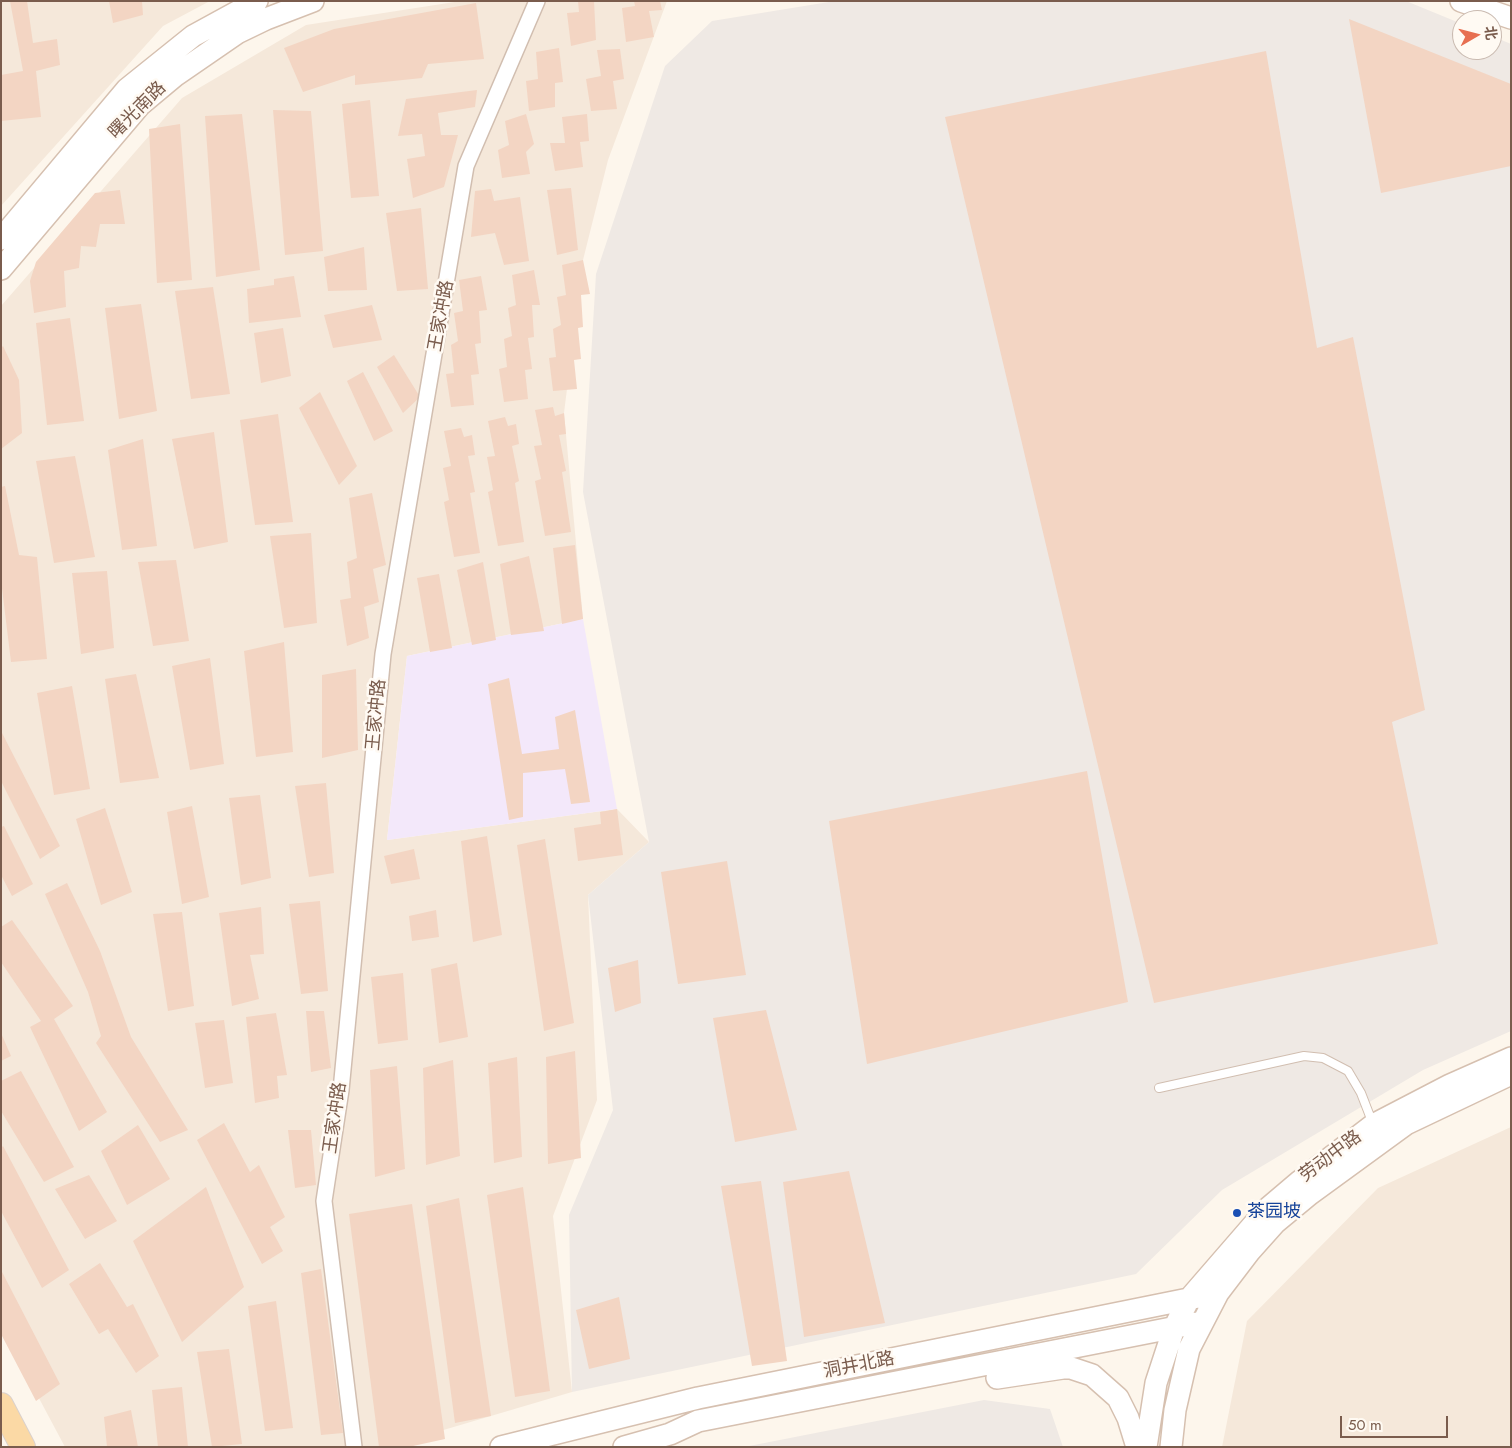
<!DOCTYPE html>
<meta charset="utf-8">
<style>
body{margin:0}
#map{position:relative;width:1512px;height:1448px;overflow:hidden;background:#fdf6ec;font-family:Jost,"Noto Sans SC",sans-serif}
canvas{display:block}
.frame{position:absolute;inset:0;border:2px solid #7a5c4d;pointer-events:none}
.north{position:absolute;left:1452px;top:10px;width:50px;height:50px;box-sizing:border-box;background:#fffaf3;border:1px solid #cabbb1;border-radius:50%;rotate:82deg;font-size:14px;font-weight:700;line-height:20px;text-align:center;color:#7a5c4d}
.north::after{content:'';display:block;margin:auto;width:18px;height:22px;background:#e76f51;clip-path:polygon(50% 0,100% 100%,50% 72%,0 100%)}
.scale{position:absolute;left:1340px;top:1416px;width:108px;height:22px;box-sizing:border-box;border:2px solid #7a5c4d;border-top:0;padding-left:6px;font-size:15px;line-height:18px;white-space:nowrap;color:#7a5c4d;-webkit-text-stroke:4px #fffaf3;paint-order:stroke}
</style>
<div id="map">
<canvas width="1512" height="1448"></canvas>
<div class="frame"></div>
<div class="north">北</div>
<div class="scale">50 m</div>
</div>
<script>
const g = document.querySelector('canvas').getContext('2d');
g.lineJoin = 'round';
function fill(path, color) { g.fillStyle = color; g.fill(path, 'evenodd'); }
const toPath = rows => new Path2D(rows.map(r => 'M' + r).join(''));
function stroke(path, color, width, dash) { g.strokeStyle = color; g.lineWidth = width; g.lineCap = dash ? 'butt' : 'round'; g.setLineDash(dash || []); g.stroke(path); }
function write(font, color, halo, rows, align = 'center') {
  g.font = font + ' Jost,"Noto Sans SC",sans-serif'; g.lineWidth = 5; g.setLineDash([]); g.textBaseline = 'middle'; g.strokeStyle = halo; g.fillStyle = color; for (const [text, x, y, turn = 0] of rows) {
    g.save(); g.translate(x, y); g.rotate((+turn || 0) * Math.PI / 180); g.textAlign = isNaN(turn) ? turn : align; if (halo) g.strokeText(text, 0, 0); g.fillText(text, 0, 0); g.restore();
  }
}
fill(toPath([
 [1,1,210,1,163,26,1,206],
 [461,1,667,1,608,160,583,260,564,413,583,619,407,656,387,840,617,809,649,842,588,895,597,1100,553,1216,572,1392,386,1447,65,1447,1,1327,1,306,182,98,306,25],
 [1511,1127,1511,1447,1222,1447,1247,1321,1378,1188]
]), '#f5e8da');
fill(toPath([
 [835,1,1406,1,1462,24,1462,50,1492,50,1492,36,1511,44,1511,1031,1423,1070,1222,1190,1136,1274,572,1392,569,1215,613,1110,588,895,649,842,583,492,596,274,665,66,712,21],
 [984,1400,1050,1409,1063,1447,744,1447]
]), '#efe9e4');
fill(toPath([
 [583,619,617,809,387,840,407,656]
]), '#f3e8fa');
fill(toPath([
 [10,1,27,1,33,43,57,39,60,65,36,71,41,117,1,121,1,75,23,71],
 [109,1,142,1,143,15,113,23],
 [578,1,594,1,596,40,571,46,567,13,579,12],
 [634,1,660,1,662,10,649,11,654,37,626,42,622,8,635,6],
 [476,3,484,59,428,64,422,78,355,85,355,75,303,92,284,48,334,29],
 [1349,19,1511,84,1511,166,1381,193],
 [559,48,563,82,555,83,555,107,529,111,526,81,538,79,536,52],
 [620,49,624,79,613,81,617,109,591,111,586,79,601,76,597,50],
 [1266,51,1317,348,1353,337,1425,710,1392,722,1438,944,1154,1003,945,117],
 [477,90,475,107,438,113,441,135,458,135,444,187,413,198,407,159,425,156,422,134,398,136,406,99],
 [370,100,379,196,351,198,342,104],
 [273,110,311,111,323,251,285,255],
 [242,114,260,270,216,277,205,116],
 [526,114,534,144,526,152,530,174,502,178,498,150,509,145,505,121],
 [587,114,589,141,580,142,583,167,555,171,550,143,565,143,562,117],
 [180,124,192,280,157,283,149,129],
 [571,188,578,250,557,255,547,190],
 [491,189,494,201,520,197,529,261,504,265,495,233,471,237,475,191],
 [120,190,125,224,100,224,96,247,81,246,79,268,64,271,66,307,34,313,30,281,36,262,95,193],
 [421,208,428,289,397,291,386,213],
 [364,247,367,290,328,291,324,257],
 [583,260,590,294,581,295,583,327,578,328,581,359,574,360,577,389,553,391,549,358,556,357,553,329,561,325,557,297,566,295,562,265],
 [534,270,540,305,532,305,534,337,528,338,532,369,525,370,528,399,504,402,499,369,507,367,504,339,512,336,508,308,516,305,512,275],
 [294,276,301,317,249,323,247,289,274,285,274,279],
 [481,276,487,310,479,311,481,343,475,344,479,374,471,375,474,405,451,407,446,374,454,373,451,345,458,341,454,313,463,311,459,280],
 [213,287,230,394,191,399,175,291],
 [141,304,157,411,119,419,105,308],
 [372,305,382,340,333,348,324,315],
 [70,318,84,421,47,425,36,323],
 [283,328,291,376,261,383,254,333],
 [3,346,19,380,22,433,1,449,1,348],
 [394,355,420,397,403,413,377,367],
 [363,372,393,431,374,441,347,381],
 [320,392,357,466,339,485,299,408],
 [553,407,555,416,564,413,566,434,559,435,566,471,562,472,571,532,545,536,535,481,541,479,534,446,542,445,535,410],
 [278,414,293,522,255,525,240,420],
 [505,417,508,426,516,424,519,444,512,446,519,481,515,483,524,542,498,546,488,492,493,490,487,457,495,456,488,421],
 [461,428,464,437,472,435,475,455,468,456,475,492,470,493,480,553,454,557,444,502,449,500,443,468,451,466,444,431],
 [214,432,228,542,194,549,172,439],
 [143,439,157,546,122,550,108,450],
 [75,456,95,557,54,563,36,461],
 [5,486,19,555,37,557,47,659,11,662,1,580,1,487],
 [372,493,386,565,373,569,379,602,364,607,369,638,347,646,340,600,351,598,347,562,357,558,349,498],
 [311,533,317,623,284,628,270,536],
 [575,545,583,619,562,624,553,548],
 [529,556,544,631,511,635,500,564],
 [176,560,189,641,153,646,138,562],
 [483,562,496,640,472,645,457,570],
 [107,571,114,648,81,654,72,573],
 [439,574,452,648,430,652,417,578],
 [284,642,293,752,256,757,244,651],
 [210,658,224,764,190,770,172,666],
 [356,669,358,750,322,758,322,675],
 [136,674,159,778,120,783,105,679],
 [509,678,522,754,559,749,555,717,575,710,590,802,571,804,565,769,523,773,523,817,509,820,488,684],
 [72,686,90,789,54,795,37,693],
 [1,731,60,846,40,859,1,781],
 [1087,771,1128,1002,867,1064,829,821],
 [326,783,334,873,309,877,295,786],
 [260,795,271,878,241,885,229,798],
 [192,806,209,897,182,904,167,812],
 [105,808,132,892,101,905,76,819],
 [617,809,623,855,578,861,574,828,601,824,600,812],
 [4,826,33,884,12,896,1,875,1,827],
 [487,836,502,935,473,942,461,841],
 [545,839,574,1023,544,1031,517,845],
 [414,849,420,879,391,884,384,856],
 [727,861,746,975,678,984,661,872],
 [67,883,100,951,131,1037,188,1130,160,1142,96,1043,101,1036,88,992,45,894],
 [320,901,328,991,301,994,289,904],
 [261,907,264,954,250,955,259,999,232,1006,219,913],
 [436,910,439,937,412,941,409,916],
 [182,912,194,1006,168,1011,153,914],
 [12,920,73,1006,54,1019,107,1112,79,1131,30,1027,41,1021,1,962,1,927],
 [638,960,641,1003,615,1012,608,968],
 [457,963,468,1037,439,1043,431,969],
 [403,973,408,1040,378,1044,371,977],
 [766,1010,797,1130,735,1142,713,1018],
 [306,1011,324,1011,331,1068,311,1072],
 [276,1013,287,1075,277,1076,279,1098,255,1103,246,1017],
 [224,1020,233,1083,205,1088,195,1023],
 [1,1033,11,1056,1,1061],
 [575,1051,581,1158,548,1164,546,1057],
 [517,1057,522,1157,494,1163,488,1063],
 [453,1060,460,1156,426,1165,423,1068],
 [397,1066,405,1169,375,1177,370,1070],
 [21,1071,74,1167,44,1182,1,1111,1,1081],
 [224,1123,250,1172,259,1165,285,1217,270,1227,283,1251,262,1264,197,1140],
 [138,1125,170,1179,127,1205,101,1151],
 [288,1130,311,1130,316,1185,295,1188],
 [3,1146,69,1270,42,1288,1,1211,1,1148],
 [849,1171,885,1323,804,1337,783,1182],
 [89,1175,117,1221,85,1239,55,1189],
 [761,1181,787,1361,752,1366,721,1186],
 [206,1187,244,1287,182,1342,133,1241],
 [523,1187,550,1391,515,1397,487,1195],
 [459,1198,491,1416,455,1423,426,1206],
 [412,1204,445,1439,413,1446,379,1447,349,1214],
 [100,1263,127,1307,133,1304,159,1356,136,1373,108,1329,99,1334,69,1284],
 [321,1269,343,1433,321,1435,301,1273],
 [1,1270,60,1384,36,1401,1,1334],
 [619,1297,630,1359,589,1369,576,1310],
 [276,1301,293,1428,265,1431,248,1306],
 [229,1349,242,1444,212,1447,197,1352],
 [182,1387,188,1447,158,1447,152,1390],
 [131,1410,138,1447,107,1447,104,1417]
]), '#f3d5c3');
const lane = toPath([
 [1159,1088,1304,1056,1323,1058,1348,1071,1361,1093,1373,1124]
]);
const street = toPath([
 [354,1447,324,1201,341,1090,383,654,466,166,537,1]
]);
const secondary = toPath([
 [1461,1,1511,18],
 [1,239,127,89,193,36,257,1],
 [1,269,140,105,176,75,237,33,266,19,313,1],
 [997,1378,1063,1368,1071,1368,1092,1375,1118,1398,1128,1418,1137,1447],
 [501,1447,698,1398,1218,1293],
 [624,1447,670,1434,698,1421,1202,1322],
 [1146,1447,1156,1383,1174,1328,1189,1299,1267,1209,1300,1181,1373,1125,1450,1085,1511,1058],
 [1171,1447,1175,1410,1189,1349,1218,1293,1250,1251,1275,1223,1310,1194,1406,1124,1511,1074]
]);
const primary = toPath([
 [1,1405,23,1447]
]);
stroke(lane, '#d1beb0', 10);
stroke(street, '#d1beb0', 18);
stroke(secondary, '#d6c0b0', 24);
stroke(primary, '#dad1cd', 26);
stroke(lane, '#fff', 8);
stroke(street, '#fff', 15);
stroke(secondary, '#fff', 21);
stroke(primary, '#fbd9a5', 24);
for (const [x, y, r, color] of [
 [1237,1213,5,"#1a4fb4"]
]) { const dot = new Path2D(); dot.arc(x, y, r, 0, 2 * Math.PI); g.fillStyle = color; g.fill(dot); stroke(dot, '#fffaf3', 2); }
write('18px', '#7a5c4d', '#fffaf3', [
 ["曙光南路",138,111,-45],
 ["王家冲路",442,316,-80],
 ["王家冲路",377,715,-85],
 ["王家冲路",336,1118,-82],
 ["劳动中路",1331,1157,-37],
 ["洞井北路",859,1366,-11]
]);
write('18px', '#164399', '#fffaf3', [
 ["茶园坡",1247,1213]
], 'left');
</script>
